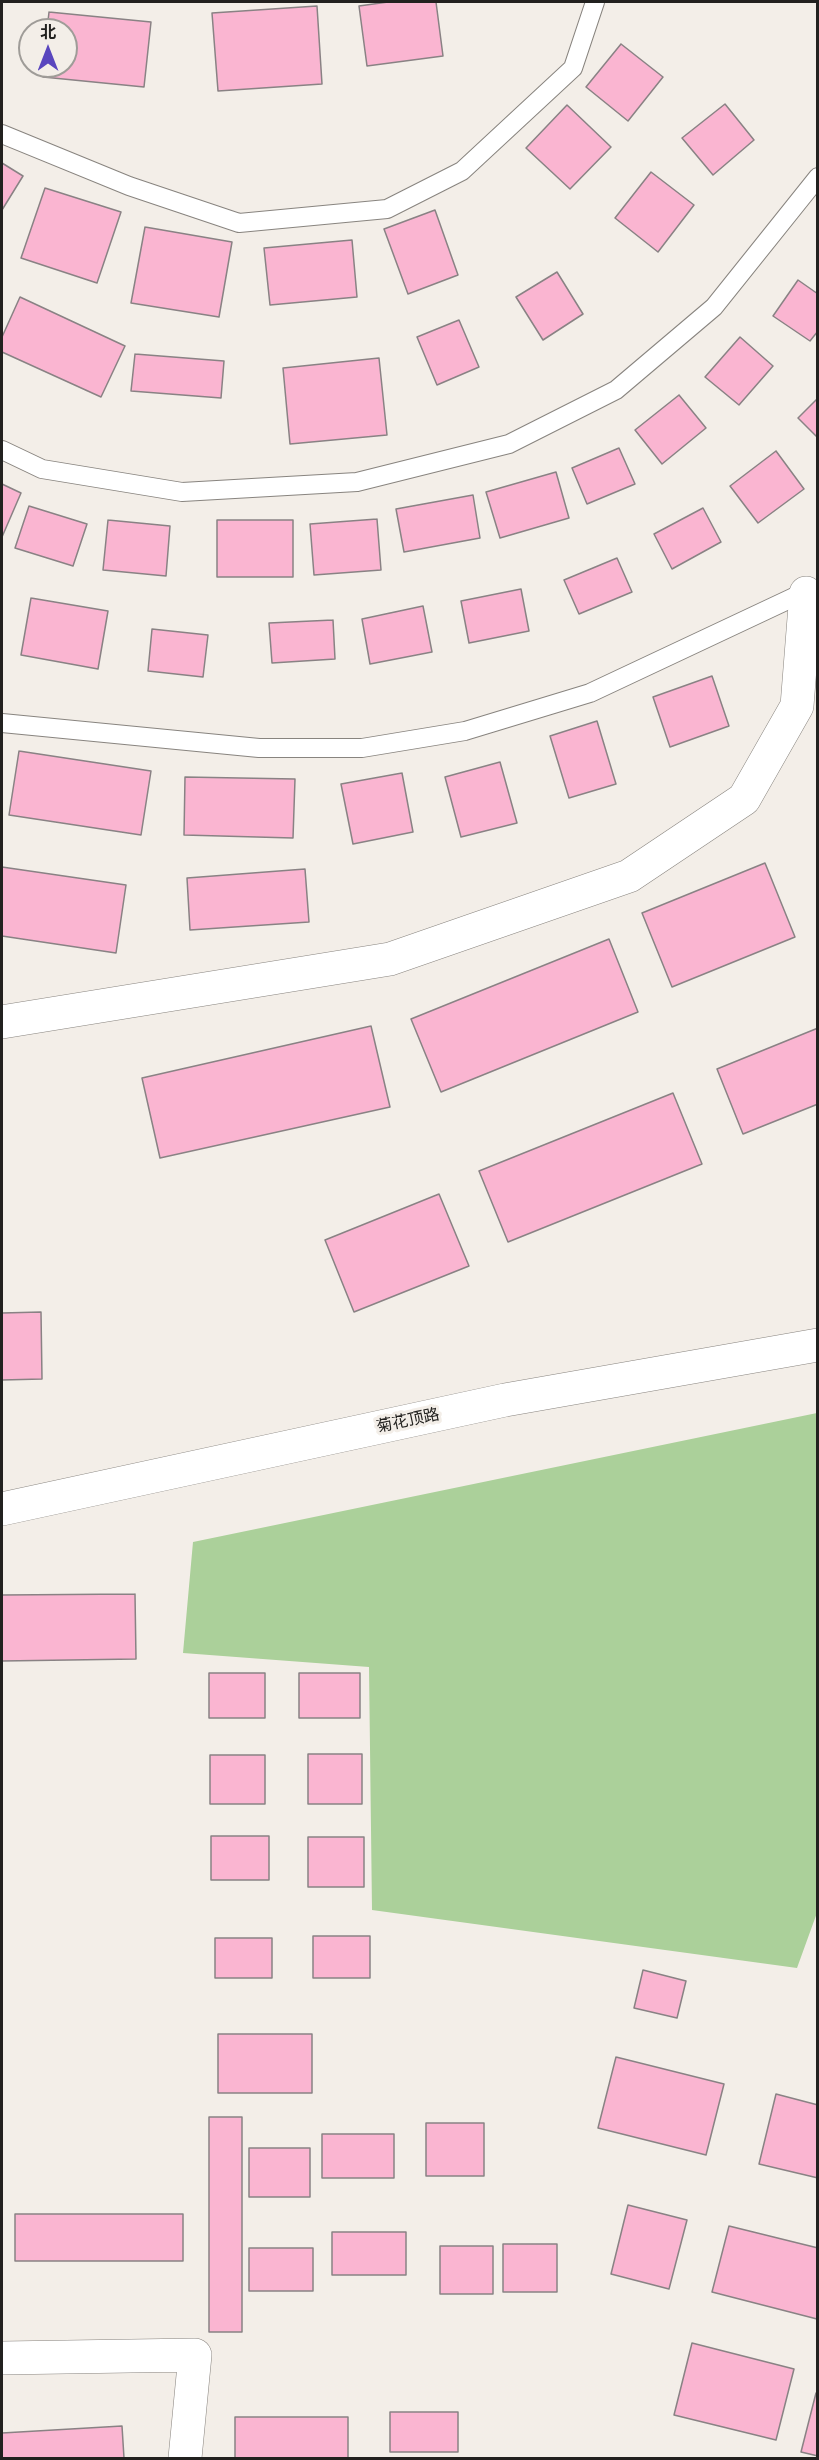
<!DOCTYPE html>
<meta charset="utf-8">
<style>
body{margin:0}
#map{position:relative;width:819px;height:2460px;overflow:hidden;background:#f3eee8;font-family:"Noto Sans","Noto Sans SC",sans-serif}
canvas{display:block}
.frame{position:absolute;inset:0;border:3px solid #22211f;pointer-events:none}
.north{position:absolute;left:18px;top:18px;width:60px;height:60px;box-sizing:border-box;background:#f3eee8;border:2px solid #9f9c98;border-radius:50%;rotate:0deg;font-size:16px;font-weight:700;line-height:24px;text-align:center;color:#22211f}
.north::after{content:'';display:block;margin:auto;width:21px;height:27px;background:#5946be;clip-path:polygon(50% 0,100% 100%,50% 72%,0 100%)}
</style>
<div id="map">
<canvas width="819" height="2460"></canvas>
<div class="frame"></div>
<div class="north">北</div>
</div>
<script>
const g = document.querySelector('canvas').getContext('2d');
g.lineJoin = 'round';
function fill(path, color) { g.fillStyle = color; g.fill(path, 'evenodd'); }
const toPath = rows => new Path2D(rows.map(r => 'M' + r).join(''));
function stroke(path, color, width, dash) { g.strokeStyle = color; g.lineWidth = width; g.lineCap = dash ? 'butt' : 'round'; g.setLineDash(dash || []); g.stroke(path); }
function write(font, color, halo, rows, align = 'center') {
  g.font = font + ' "Noto Sans","Noto Sans SC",sans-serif'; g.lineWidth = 6; g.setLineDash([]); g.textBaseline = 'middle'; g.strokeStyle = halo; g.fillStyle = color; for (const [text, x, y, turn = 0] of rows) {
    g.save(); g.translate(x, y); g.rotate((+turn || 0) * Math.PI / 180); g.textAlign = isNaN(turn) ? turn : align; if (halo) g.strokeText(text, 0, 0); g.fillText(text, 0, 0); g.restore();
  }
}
fill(toPath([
 [817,1413,818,1910,797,1968,372,1910,369,1667,183,1653,193,1542]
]), '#abd09a');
const building = toPath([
 [388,2,436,2,443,56,367,66,359,6,388,2],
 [317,6,322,84,218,91,212,13,317,6],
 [49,12,151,22,144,87,43,77,44,66,66,66,66,30,47,30,49,12],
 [621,44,663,77,628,121,586,87,621,44],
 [725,104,754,140,713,175,682,138,725,104],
 [567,105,611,147,570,189,526,148,567,105],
 [2,163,23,176,2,210,2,163],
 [651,172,694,205,658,252,615,218,651,172],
 [45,188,121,212,97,283,21,258,45,188],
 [435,210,458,275,408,294,384,229,435,210],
 [145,227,232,242,219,317,131,303,145,227],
 [352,240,357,297,270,305,264,248,352,240],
 [557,272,583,314,543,340,516,297,557,272],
 [798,280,818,294,818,331,810,341,773,316,798,280],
 [20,297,125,346,101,397,2,352,2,337,20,297],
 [459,320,479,367,437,385,417,337,459,320],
 [740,337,773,366,739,405,705,377,740,337],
 [135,354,224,361,221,398,131,391,135,354],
 [379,358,387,435,290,444,283,368,379,358],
 [679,395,706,428,662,464,635,430,679,395],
 [818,398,818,438,798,418,818,398],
 [619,448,635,484,587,504,572,468,619,448],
 [776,451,804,489,758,523,730,486,776,451],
 [556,472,569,518,500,538,486,492,556,472],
 [2,484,21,493,2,537,2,484],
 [473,495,480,538,404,552,396,509,473,495],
 [29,506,87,524,73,566,15,548,29,506],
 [703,508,721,542,672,569,654,534,703,508],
 [377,519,381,570,314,575,310,524,377,519],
 [108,520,170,526,166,576,103,570,108,520],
 [217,520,293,520,293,577,217,577,217,520],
 [617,558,632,592,579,614,564,580,617,558],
 [521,589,529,631,469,643,461,601,521,589],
 [31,598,108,611,98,669,21,655,31,598],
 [423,606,432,652,370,664,362,619,423,606],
 [333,620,335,659,272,663,269,623,333,620],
 [152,629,208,635,203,677,148,671,152,629],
 [712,676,729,726,670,747,653,697,712,676],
 [597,721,616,784,569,798,550,736,597,721],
 [19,751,151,771,141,835,9,815,19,751],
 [500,762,517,823,461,837,445,777,500,762],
 [402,773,413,832,353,844,341,784,402,773],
 [185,777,295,779,293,838,184,835,185,777],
 [765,863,795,937,672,987,642,913,765,863],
 [2,867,126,885,116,953,2,936,2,867],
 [305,869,309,922,190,930,187,878,305,869],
 [609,939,638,1012,441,1092,411,1019,609,939],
 [371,1026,390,1107,160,1158,142,1078,371,1026],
 [818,1028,818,1104,743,1134,717,1069,818,1028],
 [673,1093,702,1164,508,1242,479,1171,673,1093],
 [439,1194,469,1266,354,1312,325,1240,439,1194],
 [41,1312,42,1379,2,1380,2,1313,41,1312],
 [135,1594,136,1659,2,1661,2,1595,135,1594],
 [209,1673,265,1673,265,1718,209,1718,209,1673],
 [299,1673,360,1673,360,1718,299,1718,299,1673],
 [308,1754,362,1754,362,1804,308,1804,308,1754],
 [210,1755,265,1755,265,1804,210,1804,210,1755],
 [211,1836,269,1836,269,1880,211,1880,211,1836],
 [308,1837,364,1837,364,1887,308,1887,308,1837],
 [313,1936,370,1936,370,1978,313,1978,313,1936],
 [215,1938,272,1938,272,1978,215,1978,215,1938],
 [643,1970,686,1981,677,2018,634,2008,643,1970],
 [218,2034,312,2034,312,2093,218,2093,218,2034],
 [616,2057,724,2084,706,2155,598,2128,616,2057],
 [776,2094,818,2105,818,2178,759,2164,776,2094],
 [209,2117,242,2117,242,2332,209,2332,209,2117],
 [426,2123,484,2123,484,2176,426,2176,426,2123],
 [322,2134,394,2134,394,2178,322,2178,322,2134],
 [249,2148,310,2148,310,2197,249,2197,249,2148],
 [628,2205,687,2220,669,2289,611,2274,628,2205],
 [15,2214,183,2214,183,2261,15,2261,15,2214],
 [729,2226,818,2248,817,2319,712,2292,729,2226],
 [332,2232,406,2232,406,2275,332,2275,332,2232],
 [503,2244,557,2244,557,2292,503,2292,503,2244],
 [440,2246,493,2246,493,2294,440,2294,440,2246],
 [249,2248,313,2248,313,2291,249,2291,249,2248],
 [692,2343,794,2369,776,2440,674,2415,692,2343],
 [816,2393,818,2394,818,2456,801,2452,816,2393],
 [390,2412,458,2412,458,2452,390,2452,390,2412],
 [235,2417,348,2417,348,2458,235,2458,235,2417],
 [122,2426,124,2458,2,2458,2,2433,122,2426]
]);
fill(building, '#fab5d1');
stroke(building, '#898284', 1.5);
const service = toPath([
 [2,134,129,186,239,223,387,209,462,171,573,68,595,2],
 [2,450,42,469,182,492,357,482,509,444,616,390,714,307,818,177],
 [2,723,259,748,362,748,465,731,590,693,809,590]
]);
const minor = toPath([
 [2,1022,390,959,629,876,744,799,797,706,806,593],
 [2,2358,195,2355,185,2458]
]);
const tertiary = toPath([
 [2,1509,505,1400,818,1345]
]);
stroke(service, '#88847f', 20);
stroke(minor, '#88847f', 34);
stroke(tertiary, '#88847f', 34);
stroke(service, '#fff', 18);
stroke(minor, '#fff', 33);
stroke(tertiary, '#fff', 33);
write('16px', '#22211f', '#f3eee8', [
 ["菊花顶路",408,1421,-12]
]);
</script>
